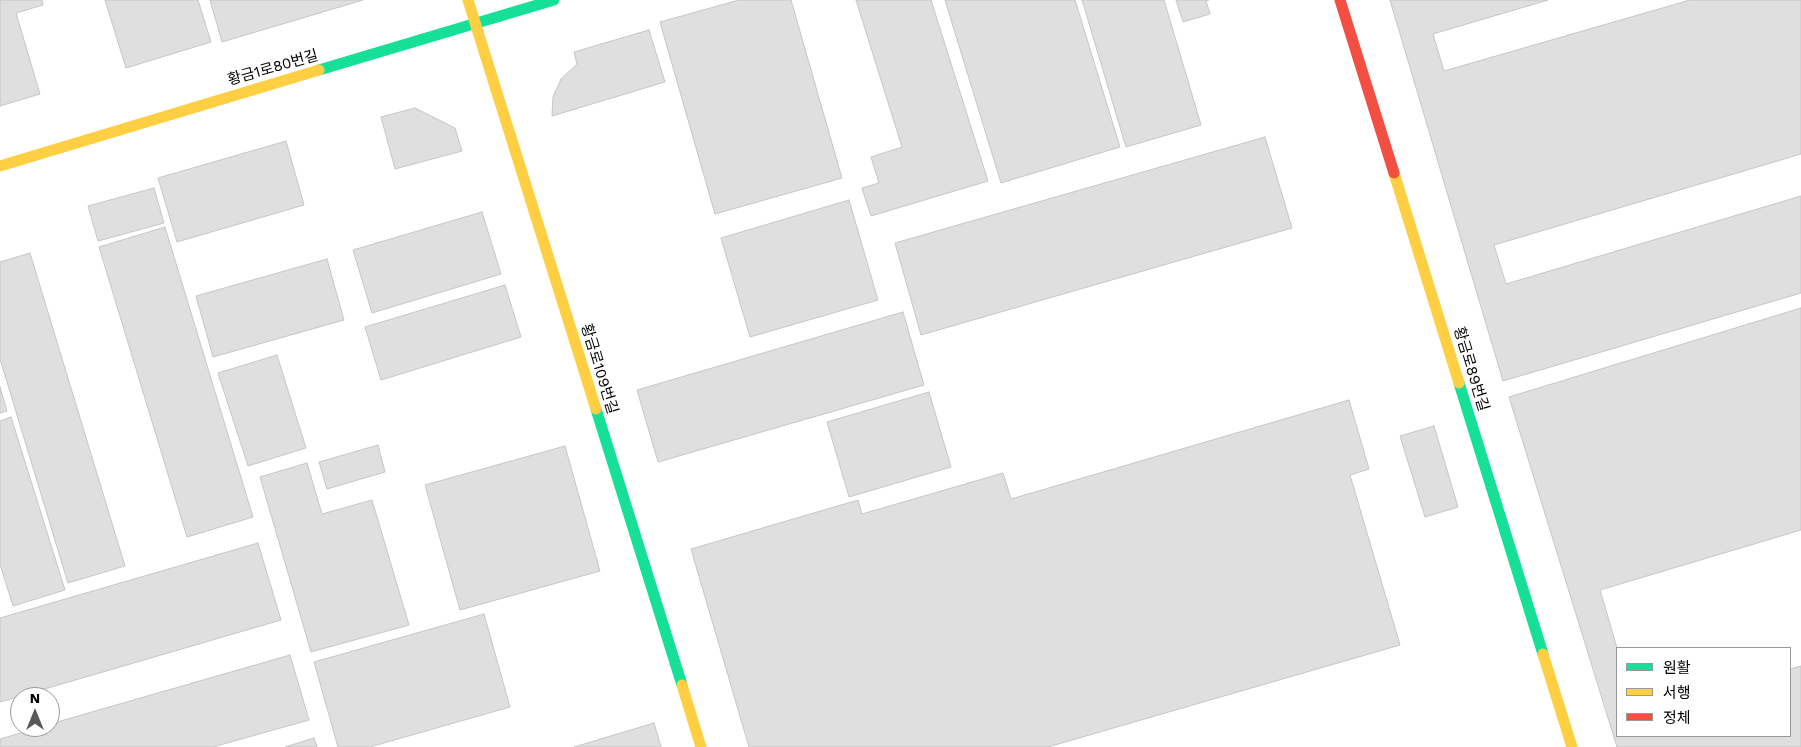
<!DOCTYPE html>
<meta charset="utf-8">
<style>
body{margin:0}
#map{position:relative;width:1801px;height:747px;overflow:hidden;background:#fff;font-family:"Work Sans","Noto Sans KR",sans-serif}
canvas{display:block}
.legend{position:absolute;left:1616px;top:647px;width:175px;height:90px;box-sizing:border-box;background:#fff;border:1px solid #999;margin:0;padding:6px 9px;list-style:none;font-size:15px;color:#000}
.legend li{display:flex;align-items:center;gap:10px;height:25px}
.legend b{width:25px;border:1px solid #999}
.north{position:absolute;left:10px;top:687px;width:50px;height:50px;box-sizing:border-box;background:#fff;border:1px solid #999;border-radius:50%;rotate:0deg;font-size:14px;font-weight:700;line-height:20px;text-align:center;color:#000}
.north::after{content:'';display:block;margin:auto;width:18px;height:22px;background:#595959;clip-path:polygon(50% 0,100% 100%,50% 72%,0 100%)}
</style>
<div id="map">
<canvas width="1801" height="747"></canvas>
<ul class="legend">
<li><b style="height:6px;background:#16e098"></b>원활</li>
<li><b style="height:6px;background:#ffcf43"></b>서행</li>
<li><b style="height:6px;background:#f24e42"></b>정체</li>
</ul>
<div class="north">N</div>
</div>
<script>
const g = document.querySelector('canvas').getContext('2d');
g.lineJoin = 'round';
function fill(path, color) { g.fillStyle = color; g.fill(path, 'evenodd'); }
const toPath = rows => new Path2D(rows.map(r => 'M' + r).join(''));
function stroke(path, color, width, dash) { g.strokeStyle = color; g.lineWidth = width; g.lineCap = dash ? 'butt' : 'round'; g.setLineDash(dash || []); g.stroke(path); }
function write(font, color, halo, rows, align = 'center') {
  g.font = font + ' "Work Sans","Noto Sans KR",sans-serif'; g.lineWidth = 4.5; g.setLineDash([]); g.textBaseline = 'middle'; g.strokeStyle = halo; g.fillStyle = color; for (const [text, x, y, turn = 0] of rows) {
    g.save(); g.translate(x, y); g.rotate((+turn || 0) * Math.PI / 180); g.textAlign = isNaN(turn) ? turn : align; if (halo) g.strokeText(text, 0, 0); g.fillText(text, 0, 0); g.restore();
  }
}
const building = toPath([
 [0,0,42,0,43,5,16,13,40,94,0,106,0,0],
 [105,0,198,0,211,42,126,68,105,0],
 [210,0,363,0,222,42,210,0],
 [739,0,791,0,842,178,715,214,660,22,739,0],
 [856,0,931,0,988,181,871,216,862,188,879,183,871,157,902,147,856,0],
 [945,0,1075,0,1120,147,1001,183,945,0],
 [1082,0,1164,0,1201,125,1126,147,1082,0],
 [1176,0,1209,0,1206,1,1210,14,1183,22,1176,0],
 [1390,0,1548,0,1433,34,1444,71,1690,0,1801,0,1801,154,1494,245,1506,284,1801,196,1801,293,1503,381,1390,0],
 [649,30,665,82,552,116,553,97,561,79,577,64,574,52,649,30],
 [415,108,455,128,462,151,395,169,381,117,415,108],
 [1265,137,1292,228,921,335,895,243,1265,137],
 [286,141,304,205,177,242,158,178,286,141],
 [154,188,164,223,98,241,88,206,154,188],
 [849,200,878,300,750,337,721,238,849,200],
 [482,212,501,274,372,313,353,250,482,212],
 [165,227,253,517,187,537,99,247,165,227],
 [30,253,125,566,68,583,0,359,0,262,30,253],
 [327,259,344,320,213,357,196,296,327,259],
 [505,285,521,337,381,380,365,327,505,285],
 [1801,308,1801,530,1600,590,1617,648,1617,736,1790,736,1790,669,1801,666,1801,747,1617,747,1509,397,1801,308],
 [903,312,924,385,658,462,637,390,903,312],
 [277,355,306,448,248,466,218,373,277,355],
 [0,387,7,411,0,413,0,387],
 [929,392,951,467,849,497,827,422,929,392],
 [1349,400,1369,469,1350,475,1400,645,1048,747,749,747,691,549,858,500,862,514,1003,473,1011,499,1349,400],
 [11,417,65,590,13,606,0,564,0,421,11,417],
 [1434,426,1458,507,1425,517,1400,436,1434,426],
 [378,445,385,472,327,489,319,462,378,445],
 [565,446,600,571,460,610,425,485,565,446],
 [307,463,322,514,372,500,409,625,311,652,260,477,307,463],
 [258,543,281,620,0,702,0,618,258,543],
 [484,614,510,707,370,747,338,747,314,662,484,614],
 [290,655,309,720,213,747,0,747,0,739,41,727,50,727,50,724,290,655],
 [654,723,661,747,574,747,654,723],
 [314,738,317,747,285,747,314,738]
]);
fill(building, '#dfdfdf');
stroke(building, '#c6c6c6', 1);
stroke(toPath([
 [319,70,554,0],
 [1459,383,1543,654],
 [596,409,682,685]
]), '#16e098', 11);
stroke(toPath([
 [468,0,596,409],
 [0,166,319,70],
 [1394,173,1459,383],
 [1543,654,1572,747],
 [682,685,701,747]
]), '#ffcf43', 11);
stroke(toPath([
 [1340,0,1394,173]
]), '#f24e42', 11);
write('15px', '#000', '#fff', [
 ["황금1로80번길",273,68,-16],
 ["황금로109번길",599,369,73],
 ["황금로89번길",1471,369,73]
]);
</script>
